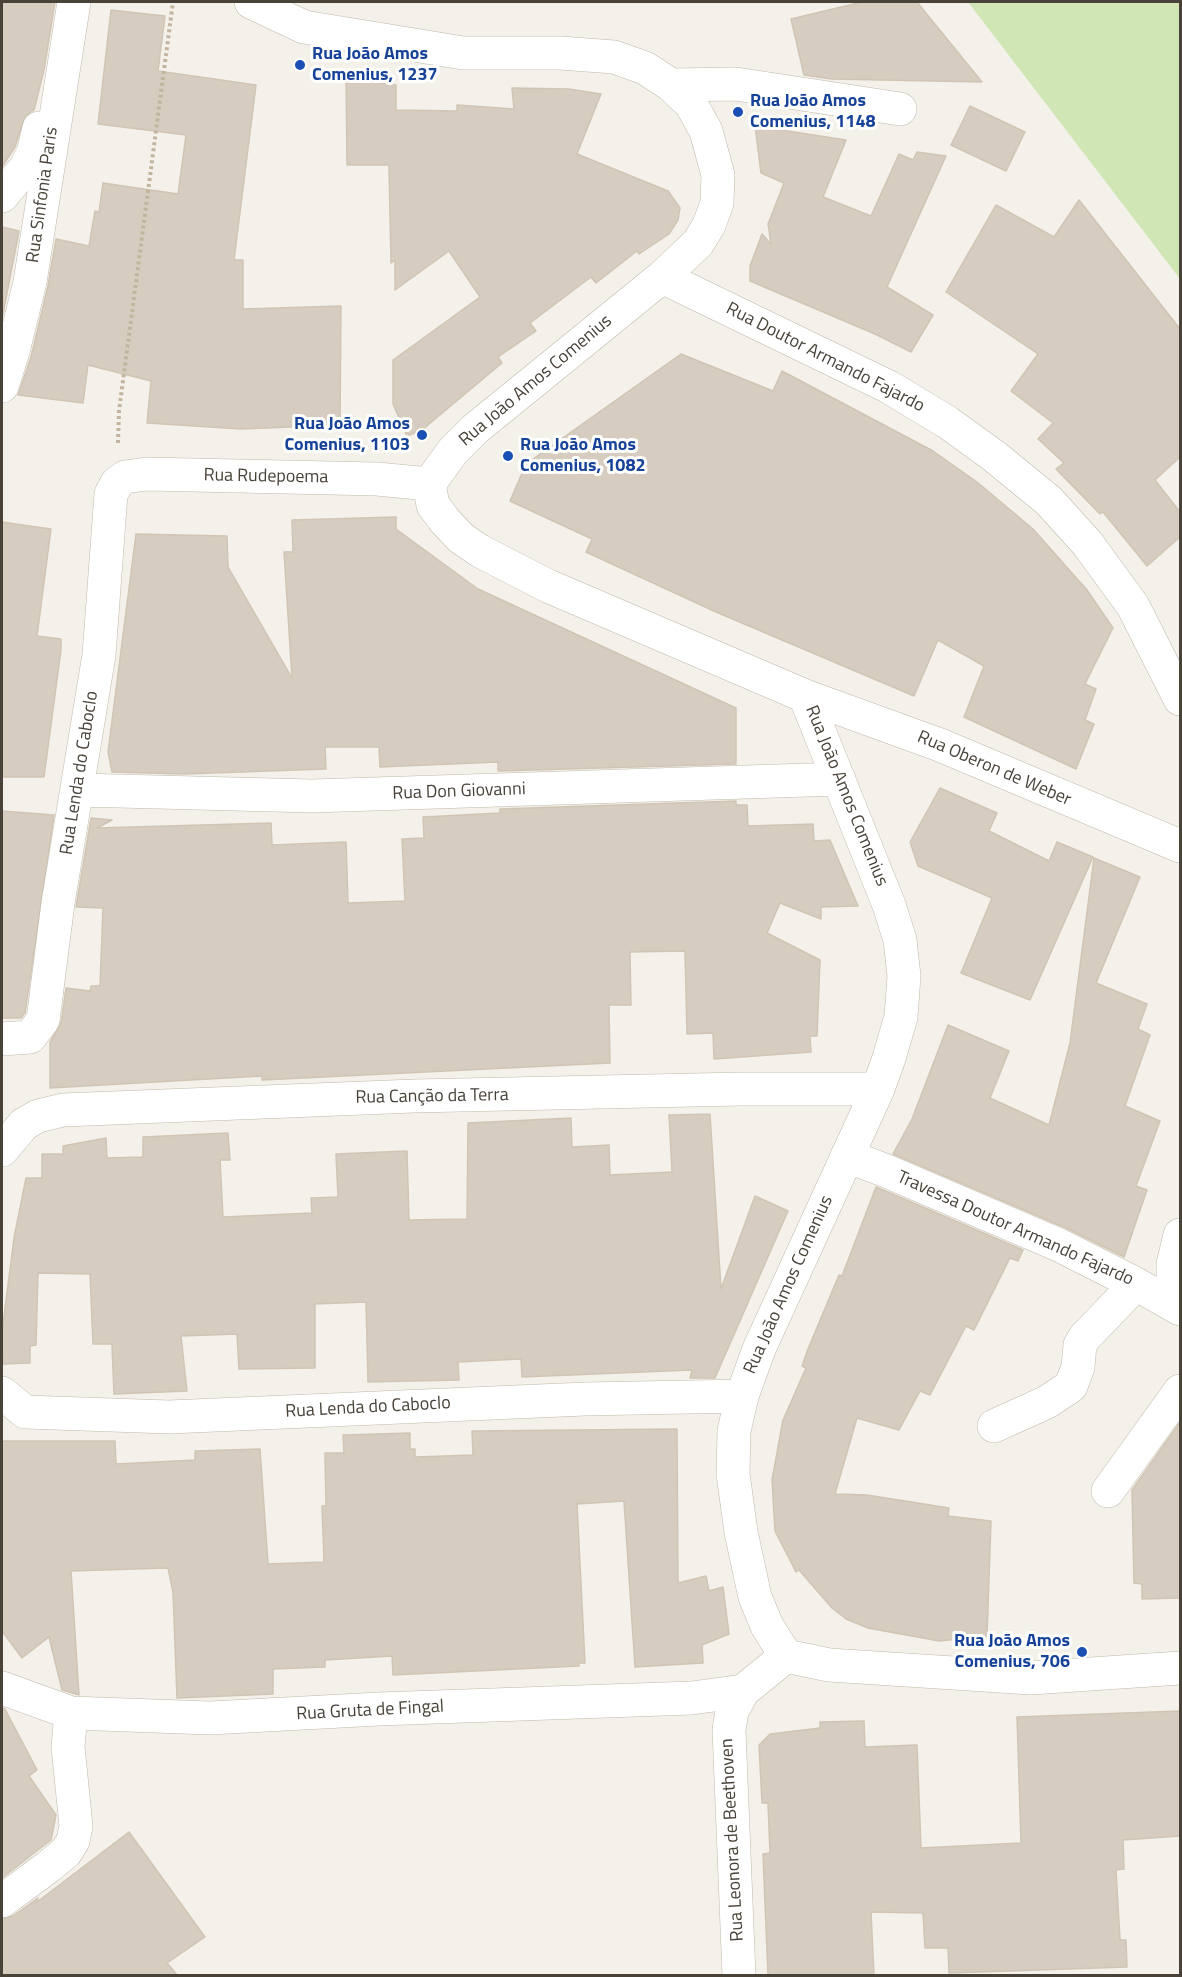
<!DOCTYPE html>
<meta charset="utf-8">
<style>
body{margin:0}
#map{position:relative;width:1182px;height:1977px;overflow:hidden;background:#f4f1ea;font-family:"Titillium Web",sans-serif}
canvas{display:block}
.frame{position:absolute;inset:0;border:3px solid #484239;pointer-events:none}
</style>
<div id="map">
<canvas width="1182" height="1977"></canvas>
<div class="frame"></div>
</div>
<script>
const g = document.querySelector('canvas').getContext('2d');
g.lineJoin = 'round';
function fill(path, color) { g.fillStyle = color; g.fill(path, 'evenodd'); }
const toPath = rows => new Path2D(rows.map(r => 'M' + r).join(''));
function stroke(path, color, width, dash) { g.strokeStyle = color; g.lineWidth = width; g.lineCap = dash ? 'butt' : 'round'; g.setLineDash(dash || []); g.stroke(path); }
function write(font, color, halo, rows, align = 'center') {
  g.font = font + ' "Titillium Web",sans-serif'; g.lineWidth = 6; g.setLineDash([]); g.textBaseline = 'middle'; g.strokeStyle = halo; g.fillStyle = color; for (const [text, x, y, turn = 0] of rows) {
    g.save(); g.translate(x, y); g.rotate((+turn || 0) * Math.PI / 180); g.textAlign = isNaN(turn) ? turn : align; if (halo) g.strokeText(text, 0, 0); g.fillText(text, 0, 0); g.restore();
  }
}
fill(toPath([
 [968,2,1180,2,1180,279]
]), '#d0e6b5');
const building = toPath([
 [2,2,55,2,44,70,34,110,25,116,15,147,2,167,2,2],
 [862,2,917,2,982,82,831,79,804,75,791,19,862,2],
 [111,10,165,16,158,71,256,85,234,260,243,260,243,309,341,306,340,425,241,429,147,423,151,381,88,365,83,403,18,395,31,357,48,286,56,239,89,246,95,211,99,212,103,183,178,194,186,135,98,124,111,10],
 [346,76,396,85,396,110,457,111,457,105,514,109,512,88,569,89,601,94,577,154,668,191,680,208,678,220,669,234,639,254,637,251,596,283,591,277,530,323,536,331,498,357,502,363,422,430,407,436,393,404,393,360,480,297,449,251,395,290,395,260,391,263,389,165,347,165,346,76],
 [970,106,1025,132,1006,171,951,145,970,106],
 [755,126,846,140,823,197,871,216,899,154,913,160,917,152,946,156,887,287,933,315,911,352,875,334,750,281,750,266,762,234,771,244,768,224,784,183,761,173,755,126],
 [1079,200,1180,329,1180,457,1155,480,1180,512,1180,537,1147,566,1103,512,1100,514,1056,469,1064,463,1038,439,1053,423,1011,391,1038,354,946,292,996,205,1054,237,1079,200],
 [2,227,19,231,2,319,2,227],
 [681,354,773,391,782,371,933,451,977,482,1033,529,1087,590,1113,628,1085,684,1096,689,1085,720,1094,724,1076,769,964,717,984,666,938,640,914,696,716,612,586,552,592,539,510,501,526,464,681,354],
 [396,517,396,529,478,589,736,708,736,764,498,771,498,762,380,767,379,747,325,747,326,769,185,774,112,772,108,752,136,534,227,536,228,567,292,678,284,552,293,552,292,520,396,517],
 [2,522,51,529,37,636,61,639,61,650,44,777,2,777,2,522],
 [940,788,997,813,989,831,1049,861,1057,842,1093,857,1030,1000,961,973,992,898,918,866,910,842,940,788],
 [736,801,736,805,747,805,748,826,813,824,814,841,830,840,858,906,821,907,821,919,780,903,767,933,820,960,817,1036,810,1036,811,1052,714,1059,713,1033,687,1034,685,951,630,952,631,1005,609,1005,610,1063,262,1080,262,1076,50,1088,50,1042,61,1023,66,988,90,991,91,986,100,986,103,908,76,907,91,818,112,820,97,828,271,823,272,845,346,842,348,903,405,901,402,839,424,838,423,817,500,813,500,809,736,801],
 [2,811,54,815,25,1013,21,1018,2,1018,2,811],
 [1094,858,1140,877,1096,983,1147,1004,1138,1029,1150,1035,1125,1106,1160,1121,1136,1186,1147,1190,1124,1257,1066,1228,893,1154,912,1119,948,1025,1009,1051,990,1098,1049,1125,1070,1043,1094,858],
 [710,1114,721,1289,755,1196,788,1211,715,1378,690,1378,692,1370,522,1377,521,1359,458,1362,459,1380,368,1382,366,1302,315,1304,315,1368,239,1369,237,1334,181,1336,187,1391,114,1394,112,1344,93,1344,90,1274,38,1273,36,1345,30,1346,30,1363,3,1364,2,1332,14,1238,26,1178,42,1178,42,1154,63,1154,63,1146,106,1138,107,1158,143,1157,143,1137,228,1133,230,1160,220,1160,223,1217,312,1213,311,1198,338,1197,336,1154,407,1151,409,1220,467,1219,468,1123,571,1118,572,1147,609,1145,610,1175,672,1172,669,1115,710,1114],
 [876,1187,1023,1250,1018,1261,1010,1258,974,1330,966,1326,930,1395,920,1391,899,1430,857,1418,835,1494,867,1495,949,1508,948,1516,991,1521,987,1636,939,1641,868,1628,846,1619,832,1608,799,1570,796,1572,775,1531,772,1480,783,1420,806,1368,802,1366,808,1349,839,1275,842,1276,876,1187],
 [1180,1422,1180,1598,1142,1599,1142,1584,1134,1583,1132,1490,1180,1422],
 [677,1429,678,1583,706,1576,709,1591,723,1587,729,1634,702,1645,703,1663,635,1667,624,1501,577,1504,585,1663,579,1663,579,1666,393,1675,392,1656,325,1660,325,1667,273,1669,273,1694,177,1698,173,1592,168,1568,71,1571,79,1695,62,1690,49,1637,22,1658,2,1631,2,1441,115,1441,116,1464,195,1460,195,1451,260,1449,268,1564,324,1562,322,1506,326,1506,325,1453,344,1453,343,1435,410,1433,410,1449,415,1449,415,1457,473,1455,472,1431,677,1429],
 [2,1708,5,1709,37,1770,29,1776,56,1815,51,1840,2,1878,2,1708],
 [1180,1711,1180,1836,1123,1840,1124,1869,1116,1870,1120,1940,1126,1940,1127,1967,949,1973,948,1948,925,1948,923,1913,871,1912,874,1976,768,1976,763,1854,770,1853,768,1803,762,1803,759,1745,770,1734,820,1728,820,1722,864,1721,865,1747,917,1745,921,1848,1021,1843,1017,1717,1180,1711],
 [129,1832,205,1937,167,1963,178,1976,2,1976,2,1919,13,1916,38,1898,37,1902,129,1832]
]);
fill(building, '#d6cdc0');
stroke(building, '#d0c5b4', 1.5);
const minor = toPath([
 [251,2,304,27,463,53,560,53,614,57,645,68,671,85,691,104,706,131,718,175,717,203,709,225,698,243,662,277,475,429,453,451,429,484,433,505,445,521,461,538,480,551,548,586,805,696,889,905,900,940,904,976,901,1017,889,1058,878,1089,759,1349,742,1396,734,1431,733,1474,741,1532,755,1597,767,1626,786,1656,829,1665,1031,1678,1180,1668],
 [671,85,736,84,900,109],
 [2,196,26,167,33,153,39,128],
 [662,277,889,387,947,422,994,456,1049,501,1087,543,1133,606,1180,699],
 [2,386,13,351,30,282,74,2],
 [805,696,940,745,1180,846],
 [79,790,312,796,839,779],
 [2,1039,30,1037,43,1020,58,903,99,655,111,494,117,483,125,477,147,474,377,479,429,484],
 [2,1150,24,1124,38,1116,63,1110,414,1096,741,1089,878,1089],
 [847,1156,884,1170,1059,1245,1136,1284,1180,1309],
 [1180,1235,1173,1264,1173,1290,1180,1308],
 [2,1393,25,1412,169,1417,585,1399,742,1396],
 [994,1426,1047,1402,1071,1386,1078,1367,1080,1345,1085,1337,1136,1284],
 [1108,1491,1180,1391],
 [2,1688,71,1713,210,1718,379,1709,692,1698,743,1691],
 [2,1901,48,1867,66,1852,73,1841,76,1826,68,1747,71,1713],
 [739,1976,729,1730,732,1711,743,1691,786,1656]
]);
stroke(minor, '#c0b9ad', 34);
stroke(toPath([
 [118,443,119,411,173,2]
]), '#c1b59f', 4, [3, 3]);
stroke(minor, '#fff', 33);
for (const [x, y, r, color] of [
 [300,65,6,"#1a4fb4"],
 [738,112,6,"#1a4fb4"],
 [422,435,6,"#1a4fb4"],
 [508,456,6,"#1a4fb4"],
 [1082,1652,6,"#1a4fb4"]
]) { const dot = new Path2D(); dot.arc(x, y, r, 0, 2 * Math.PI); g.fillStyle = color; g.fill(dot); stroke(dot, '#fff', 2); }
write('bold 18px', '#164399', '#fff', [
 ["Rua João Amos",312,55],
 ["Comenius, 1237",312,76],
 ["Rua João Amos",750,102],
 ["Comenius, 1148",750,123],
 ["Rua João Amos",410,425,"right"],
 ["Comenius, 1103",410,446,"right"],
 ["Rua João Amos",520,446],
 ["Comenius, 1082",520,467],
 ["Rua João Amos",1070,1642,"right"],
 ["Comenius, 706",1070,1663,"right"]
], 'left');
write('18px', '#484239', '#fff', [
 ["Rua Sinfonia Paris",43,195,-82],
 ["Rua Doutor Armando Fajardo",825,358,27],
 ["Rua João Amos Comenius",536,381,-40],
 ["Rua Rudepoema",266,477,1],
 ["Rua Oberon de Weber",994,769,23],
 ["Rua Lenda do Caboclo",80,773,-81],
 ["Rua Don Giovanni",459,792,-2],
 ["Rua João Amos Comenius",846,796,68],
 ["Rua Canção da Terra",432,1097,-1],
 ["Travessa Doutor Armando Fajardo",1015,1229,24],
 ["Rua João Amos Comenius",789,1285,-66],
 ["Rua Lenda do Caboclo",368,1408,-3],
 ["Rua Gruta de Fingal",370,1711,-3],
 ["Rua Leonora de Beethoven",733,1840,-93]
]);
</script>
